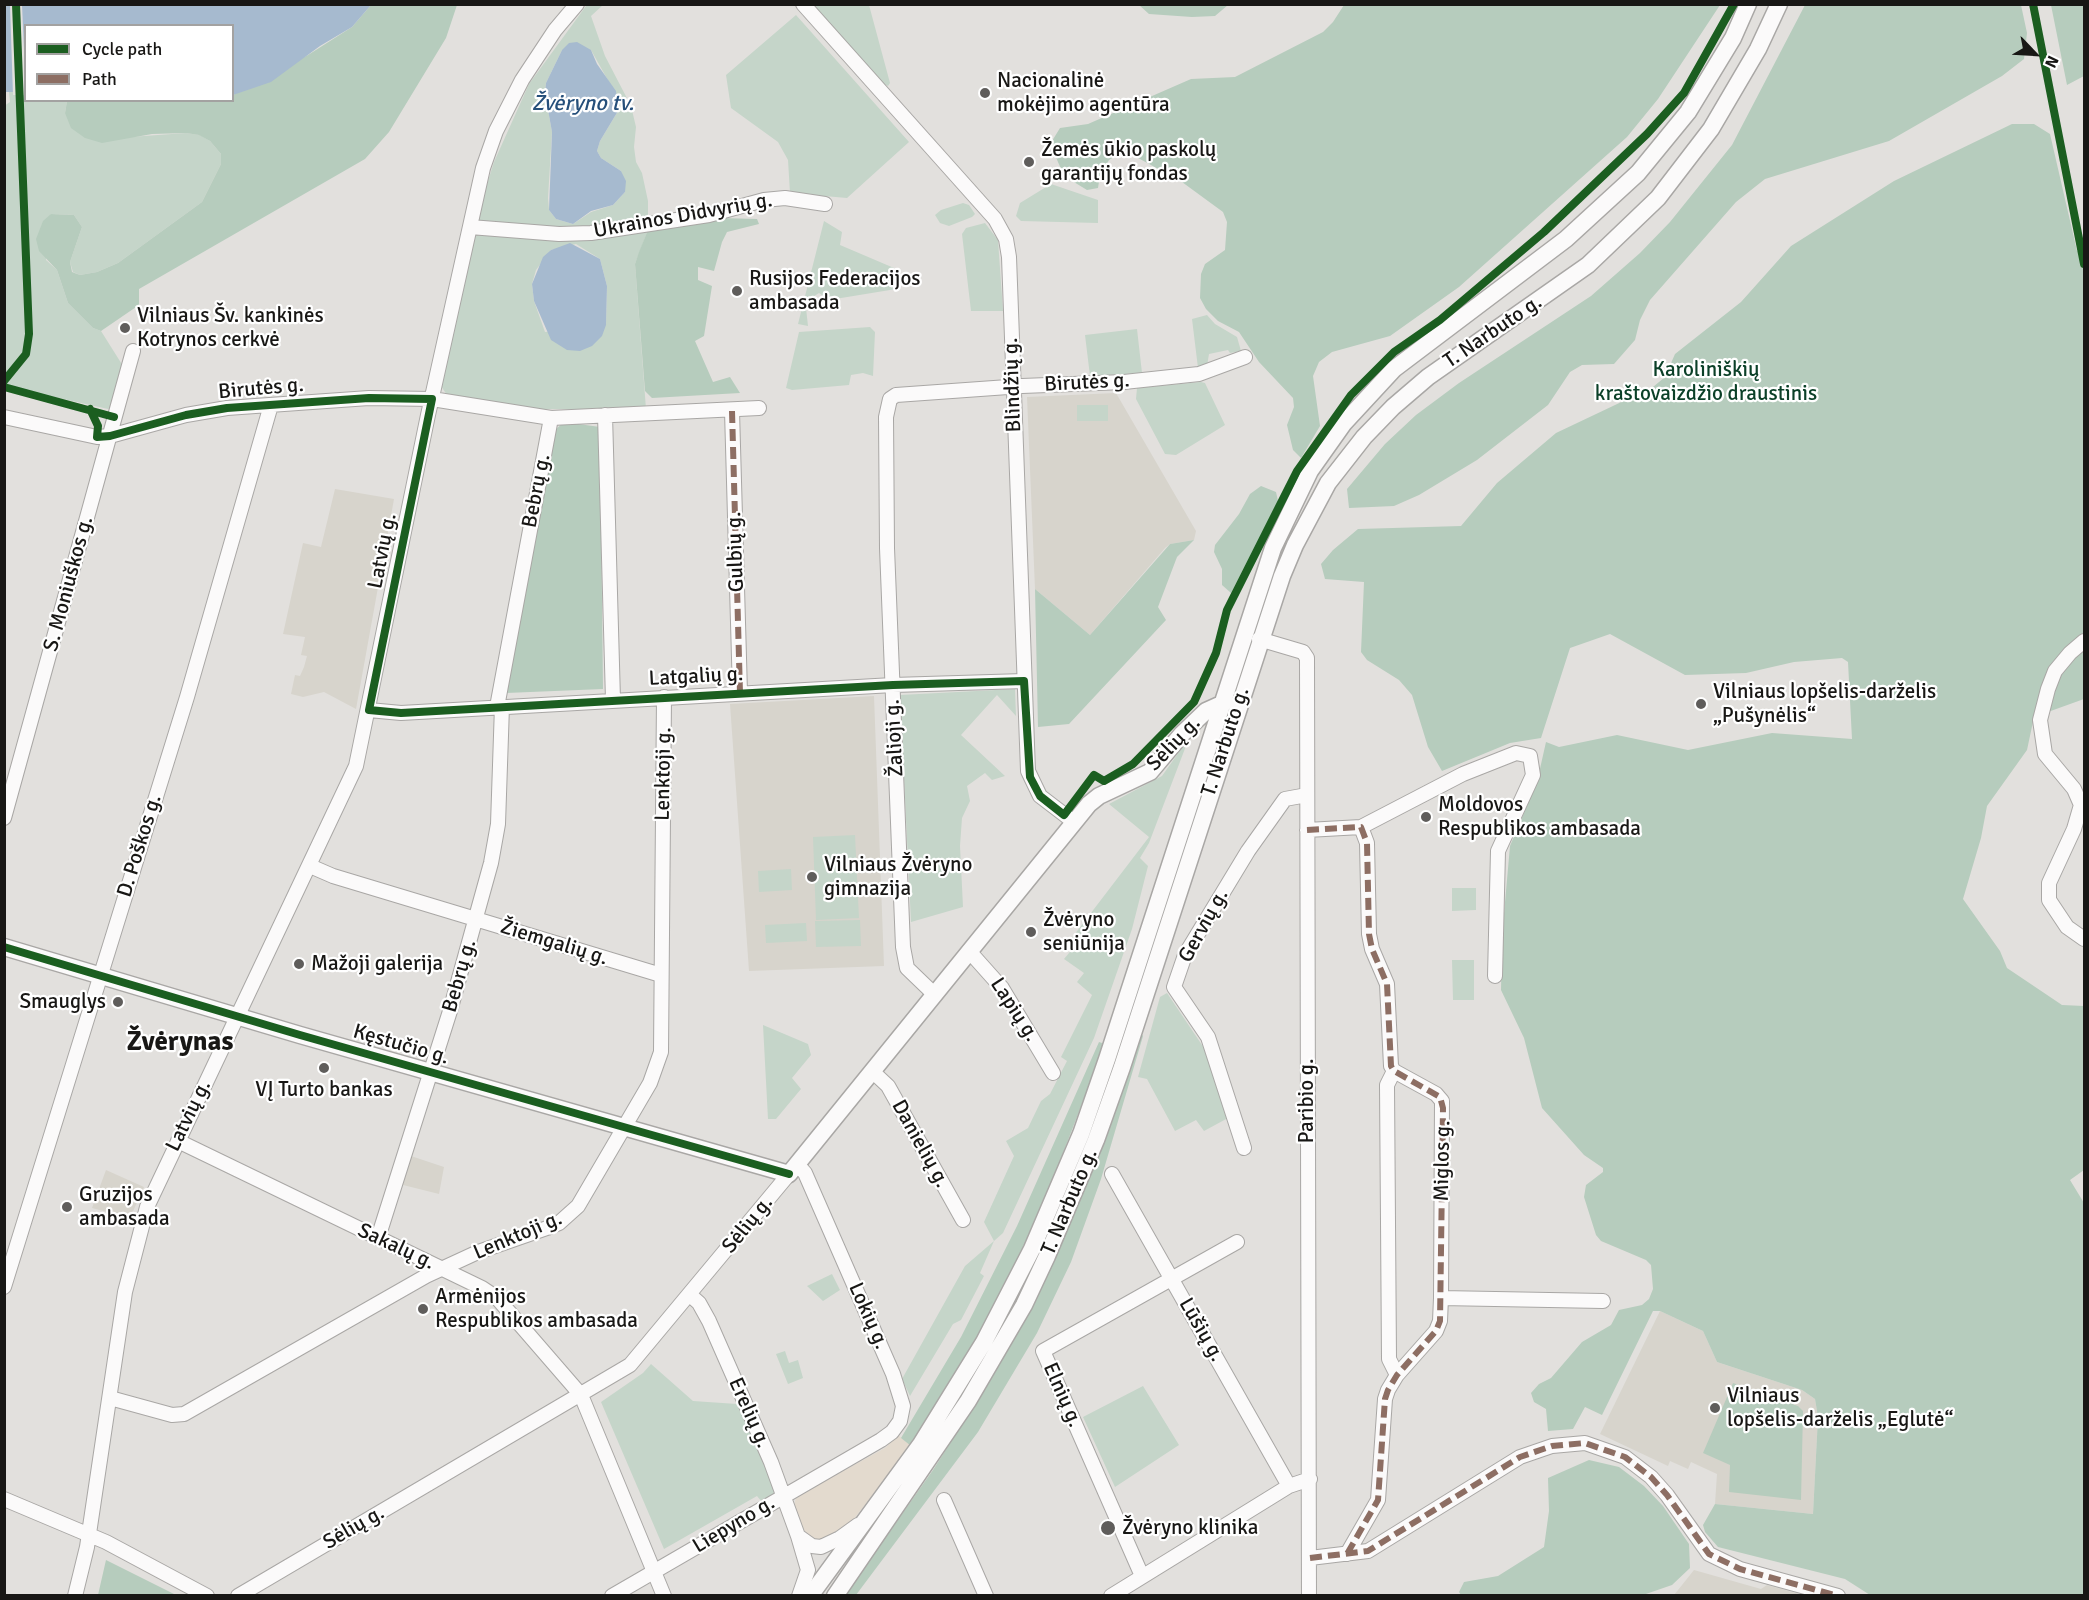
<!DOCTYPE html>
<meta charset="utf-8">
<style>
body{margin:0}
#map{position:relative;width:2089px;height:1600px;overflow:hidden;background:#e2e0dd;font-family:Signika,sans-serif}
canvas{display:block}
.frame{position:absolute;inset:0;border:6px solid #181715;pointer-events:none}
.legend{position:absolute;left:24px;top:24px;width:210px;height:78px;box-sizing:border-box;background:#fff;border:2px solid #a3a2a1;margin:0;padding:8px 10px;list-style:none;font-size:18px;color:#181715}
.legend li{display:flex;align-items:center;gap:12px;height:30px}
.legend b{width:30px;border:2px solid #a3a2a1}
.north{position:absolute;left:2005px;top:24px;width:60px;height:60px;-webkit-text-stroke:4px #fff;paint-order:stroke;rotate:115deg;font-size:16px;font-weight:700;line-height:24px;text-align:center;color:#181715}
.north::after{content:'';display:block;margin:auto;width:21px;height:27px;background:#181715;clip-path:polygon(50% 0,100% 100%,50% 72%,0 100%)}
</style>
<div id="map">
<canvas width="2089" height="1600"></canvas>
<div class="frame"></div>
<ul class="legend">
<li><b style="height:8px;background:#1b5e20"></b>Cycle path</li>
<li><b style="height:8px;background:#8d6e63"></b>Path</li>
</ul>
<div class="north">N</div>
</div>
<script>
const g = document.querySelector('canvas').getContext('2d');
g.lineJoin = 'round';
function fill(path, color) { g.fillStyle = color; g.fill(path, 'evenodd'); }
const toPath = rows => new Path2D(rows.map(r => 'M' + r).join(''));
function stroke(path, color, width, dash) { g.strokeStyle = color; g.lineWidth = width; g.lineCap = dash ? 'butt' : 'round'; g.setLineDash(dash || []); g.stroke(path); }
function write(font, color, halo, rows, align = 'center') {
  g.font = font + ' Signika,sans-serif'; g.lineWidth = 4.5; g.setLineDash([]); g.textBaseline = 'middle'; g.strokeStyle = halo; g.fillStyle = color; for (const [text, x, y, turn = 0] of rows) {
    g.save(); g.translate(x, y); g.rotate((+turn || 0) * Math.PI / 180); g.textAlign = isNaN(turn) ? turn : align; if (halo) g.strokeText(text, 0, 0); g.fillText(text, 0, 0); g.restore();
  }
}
fill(toPath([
 [898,1435,911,1446,846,1529,817,1543,804,1536,794,1506,796,1497,885,1448]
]), '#e3dace');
fill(toPath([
 [1116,393,1196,531,1194,540,1170,544,1165,548,1090,635,1035,589,1027,397],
 [335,489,394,499,356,709,324,692,303,697,291,694,295,675,300,676,304,667,307,656,301,655,305,637,283,634,303,543,321,547],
 [874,696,884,966,749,971,730,704],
 [411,1156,444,1167,439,1194,403,1185],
 [106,1170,144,1187,130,1218,92,1208],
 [1660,1311,1703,1331,1717,1362,1802,1390,1815,1399,1818,1417,1813,1514,1715,1504,1717,1474,1691,1462,1688,1469,1670,1461,1668,1466,1600,1434],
 [1694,1570,1761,1589,1767,1585,1803,1595,1674,1595]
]), '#d7d4cc');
fill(toPath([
 [603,5,591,16,605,56,631,106,636,127,634,147,636,162,642,173,648,201,648,230,635,264,646,409,540,409,447,395,441,386,482,200,494,162,529,84,586,6],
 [562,50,591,50,619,100,618,111,600,141,597,151,601,158,621,171,625,192,613,205,591,212,573,224,556,219,549,210,548,198,552,132,545,93,546,83],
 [576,244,600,259,607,286,606,325,545,332,534,301,532,284,536,270,551,250],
 [812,5,869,5,890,83,888,86,882,83],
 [796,15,909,142,847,198,790,193,788,160,778,142,731,108,726,75],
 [9,92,25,92,26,100,67,101,65,113,130,137,186,133,200,135,210,141,221,154,221,164,202,202,118,263,97,272,80,275,73,272,70,262,82,227,74,215,51,214,46,260,57,270,68,303,93,328,101,331,123,366,111,408,108,409,5,386,4,106,10,102],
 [1051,184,1098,200,1098,223,1021,221,1016,216,1020,203],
 [963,203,969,205,975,214,972,217,949,226,940,223,935,215,941,210],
 [824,221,842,232,840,245,894,268,896,289,829,300,819,293,811,298,806,308,808,326,798,324],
 [985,223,998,240,1003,311,971,311,962,234,966,228],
 [1207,315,1215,324,1237,337,1241,351,1230,353,1228,350,1209,354,1207,366,1198,368,1192,319],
 [870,327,875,332,873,376,863,373,851,375,849,385,792,390,786,388,799,332],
 [1137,329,1142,373,1090,376,1085,335],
 [1201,382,1205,383,1225,425,1176,455,1165,454,1136,399,1137,388],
 [1077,405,1108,405,1108,421,1077,421],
 [1015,689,1016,716,997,695,961,735,1005,776,992,780,985,773,967,786,970,801,962,818,960,846,963,907,911,922,900,695],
 [1189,738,1149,843,1140,858,1148,866,1132,929,1094,1038,1003,1233,994,1241,980,1273,984,1276,961,1320,953,1324,910,1396,902,1379,965,1266,994,1241,984,1222,1014,1156,1006,1141,1028,1128,1041,1101,1050,1094,1067,1061,1061,1057,1092,995,1077,982,1084,973,1064,959,1074,947,1068,943,1149,837,1109,804,1162,776],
 [855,835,859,918,816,920,813,837],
 [791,869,792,890,759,892,758,871],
 [1452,888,1476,888,1476,910,1452,911],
 [860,920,861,946,816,947,815,921],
 [806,923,807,941,766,943,765,925],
 [1452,960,1474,960,1474,1000,1453,1000],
 [1167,993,1204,1048,1228,1118,1204,1131,1196,1120,1175,1131,1147,1079,1138,1077,1160,997],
 [763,1025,808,1044,811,1055,792,1078,801,1089,776,1119,768,1119],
 [832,1274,840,1290,823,1301,807,1286],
 [785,1351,789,1363,798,1360,803,1378,788,1384,776,1354],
 [651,1364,693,1401,737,1404,777,1493,762,1502,757,1496,664,1549,601,1402,643,1373],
 [1143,1386,1179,1445,1115,1487,1083,1417]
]), '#c5d5c9');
fill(toPath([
 [371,5,457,5,446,38,389,132,365,159,139,289,139,305,101,331,93,328,68,303,57,270,39,251,36,239,43,221,51,214,74,215,82,227,70,262,72,272,80,275,97,272,118,263,202,202,221,164,221,154,210,141,199,135,186,133,152,134,102,143,85,138,71,128,65,113,67,101,232,100,233,95,308,55,352,27],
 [1139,5,1228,5,1215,16,1192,17,1149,14],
 [1344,5,1720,5,1658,99,1627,137,1459,287,1390,336,1332,352,1319,362,1313,376,1320,426,1301,458,1293,450,1287,425,1294,407,1293,398,1259,362,1239,332,1218,321,1206,309,1200,298,1201,274,1205,264,1225,250,1227,222,1223,212,1182,182,1129,153,1120,153,1109,160,1100,175,1098,188,1087,190,1064,176,1052,148,1052,141,1060,128,1088,124,1191,79,1235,77,1323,32,1333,22],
 [1805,5,2021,5,2027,33,2024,59,2002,76,1889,141,1765,179,1736,202,1650,300,1640,320,1635,340,1614,364,1582,365,1570,372,1548,405,1477,460,1419,495,1394,506,1349,508,1347,489,1385,444,1416,415,1459,383,1591,296,1640,253,1670,222,1732,145],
 [2051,5,2084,5,2084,76,2067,85],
 [2012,124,2034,124,2050,134,2077,251,2084,251,2084,699,2034,717,2027,750,1987,806,1981,838,1963,899,2000,951,2007,968,2062,1005,2084,1006,2084,1170,2070,1180,2084,1203,2084,1595,1870,1595,1845,1579,1718,1547,1705,1532,1703,1525,1715,1504,1813,1514,1818,1417,1815,1399,1802,1390,1717,1362,1703,1331,1660,1311,1653,1311,1602,1415,1585,1407,1573,1429,1548,1431,1546,1409,1534,1402,1531,1393,1539,1384,1551,1378,1582,1342,1611,1325,1619,1310,1642,1305,1649,1299,1653,1289,1651,1265,1646,1260,1601,1241,1596,1235,1584,1197,1586,1185,1603,1172,1603,1168,1584,1155,1542,1108,1524,1038,1501,990,1502,936,1510,846,1537,782,1546,742,1559,747,1617,735,1688,750,1772,733,1852,739,1848,662,1842,658,1794,662,1746,673,1685,675,1610,634,1570,648,1541,738,1510,743,1442,771,1428,747,1412,695,1399,680,1367,660,1361,652,1364,582,1325,579,1321,564,1333,550,1358,529,1461,526,1497,483,1556,433,1653,387,1665,377,1675,354,1741,302,1791,246,1894,181],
 [721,218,757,219,759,224,727,232,722,242,714,271,698,267,698,280,712,286,704,336,695,341,713,382,730,377,740,393,652,398,645,391,635,264,639,252,648,230],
 [564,422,600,427,603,689,506,693,555,430],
 [1261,486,1276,492,1278,501,1231,593,1222,585,1222,569,1214,552,1215,545,1239,514,1250,494],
 [1194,540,1177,557,1158,607,1166,620,1069,724,1038,727,1035,589,1090,635,1170,544],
 [1139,1031,1143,1036,1101,1179,1071,1262,1037,1333,978,1432,856,1595,845,1595,933,1470,984,1390],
 [1099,1042,1105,1044,1040,1213,977,1340,911,1446,901,1438,961,1337,1017,1226],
 [1733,1383,1798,1406,1803,1411,1801,1500,1729,1492,1730,1465,1703,1453],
 [1589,1460,1619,1467,1644,1486,1663,1506,1689,1544,1690,1568,1672,1585,1643,1595,1461,1595,1459,1592,1464,1582,1498,1576,1544,1547,1549,1511,1548,1478],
 [106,1560,176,1595,98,1595]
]), '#b6ccbd');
fill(toPath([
 [5,5,371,5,352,27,320,46,271,82,233,95,232,26,26,26,25,92,5,92],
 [577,42,591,50,597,64,616,91,618,111,600,141,597,151,601,158,621,171,626,181,625,192,613,205,591,211,573,224,556,219,549,210,552,132,545,93,546,83,562,50,569,43],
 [570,243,600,259,607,286,606,325,602,336,592,346,580,351,567,350,551,340,534,301,532,284,543,257,551,250]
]), '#a6bacf');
fill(toPath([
 [10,5,22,5,26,95,13,95]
]), '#e2e0dd');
const minor = toPath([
 [803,4,995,219,1006,239,1009,257,1028,771,1040,796,1074,822],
 [470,227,559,234,591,233,709,215,764,200,785,198,825,204],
 [732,411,740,693],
 [605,415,613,700],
 [4,417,97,437,110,436,186,415,227,408,369,398,432,399,551,418,759,408],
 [1259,639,1303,652,1307,658,1309,1596],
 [2084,641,2070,653,2055,671,2048,689,2040,720,2045,754,2074,789,2081,805,2074,829,2049,883,2049,900,2067,927,2084,939],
 [497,707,551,418],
 [369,710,401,713,893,685,1024,681],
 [4,818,133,351],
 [1307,830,1361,827,1463,774,1516,753,1530,756,1533,775,1498,851,1495,976],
 [310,866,333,876,661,975],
 [969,951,1002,988,1053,1073],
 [934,994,907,968,903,947,887,548,886,417,890,399,896,395,1022,386,1124,382,1199,374,1245,357],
 [872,1071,888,1086,963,1220],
 [1394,1071,1387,1085,1389,1359,1397,1375],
 [178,1141,482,1288,497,1298,581,1395,664,1596],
 [1244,1148,1208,1037,1174,987,1185,955,1248,851,1285,799,1307,795],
 [1112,1174,1289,1486],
 [378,1238,450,1011,491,863,498,824,502,706],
 [4,1287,187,697,271,405],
 [690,1295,699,1303,709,1321,771,1462,798,1536,808,1570,799,1596],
 [1441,1298,1603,1301],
 [110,1398,172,1415,184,1414,426,1276,478,1252,547,1228,559,1223,578,1206,650,1083,661,1052,664,697],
 [4,1499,106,1542,207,1596],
 [944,1500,986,1596],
 [798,1536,812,1546,821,1547,840,1538,858,1525],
 [1347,1554,1378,1500,1385,1399,1388,1390,1397,1375,1436,1331,1440,1321,1441,1298,1442,1101,1436,1094,1394,1071,1391,1066,1387,984,1372,949,1369,934,1367,843,1361,827],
 [1310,1558,1368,1551,1520,1457,1552,1446,1585,1443,1625,1457,1651,1477,1667,1495,1709,1554,1740,1569,1838,1596],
 [1142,1576,1043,1351,1237,1242],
 [75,1596,87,1547,125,1292,147,1207,356,766,428,415,483,168,496,131,522,80,555,30,577,4],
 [238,1596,630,1365,789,1174],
 [612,1596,881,1440,892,1432,900,1421,903,1406,893,1374,805,1173,797,1164],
 [1111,1596,1289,1486,1310,1479]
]);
const major = toPath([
 [4,947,300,1035,789,1174,1089,804,1099,796,1150,772,1182,734,1206,711,1226,702],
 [810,1596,921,1444,984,1342,1032,1249,1081,1134,1107,1059,1273,548,1310,471,1344,423,1394,369,1566,239,1638,173,1688,112,1733,38,1748,4],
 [835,1596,968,1401,1024,1305,1047,1256,1096,1140,1122,1067,1282,576,1295,545,1328,483,1364,437,1393,407,1428,377,1588,265,1658,198,1711,129,1758,49,1779,4]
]);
stroke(minor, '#a9a7a5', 16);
stroke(major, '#a9a7a5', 19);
stroke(minor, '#fbfafa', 14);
stroke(major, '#fbfafa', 16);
stroke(toPath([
 [732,411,740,693],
 [1307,830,1361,827,1367,843,1369,934,1372,949,1387,984,1391,1066,1394,1071,1440,1097,1443,1108,1440,1321,1436,1331,1397,1375,1388,1390,1385,1399,1378,1500,1347,1554],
 [1310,1558,1368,1551,1520,1457,1552,1446,1585,1443,1625,1457,1651,1477,1667,1495,1709,1554,1740,1569,1838,1596]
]), '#8d6e63', 6, [12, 6]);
stroke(toPath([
 [2033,4,2084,264],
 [4,381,26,354,29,334,16,4],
 [4,387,114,417],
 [90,409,98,426,97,437,110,436,186,415,227,408,369,398,432,399,369,710,401,713,893,685,1024,681,1030,777,1040,796,1064,815,1094,775,1104,781,1133,764,1194,702,1216,653,1227,610,1297,471,1351,395,1394,352,1440,320,1544,232,1647,134,1684,93,1734,4],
 [4,947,300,1035,789,1174]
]), '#1b5e20', 8);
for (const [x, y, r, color] of [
 [985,93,6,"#5f5d5b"],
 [1029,162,6,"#5f5d5b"],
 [737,291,6,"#5f5d5b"],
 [125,328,6,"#5f5d5b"],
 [1701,704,6,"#5f5d5b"],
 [1426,817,6,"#5f5d5b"],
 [812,877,6,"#5f5d5b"],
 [1031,932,6,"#5f5d5b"],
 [299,964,6,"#5f5d5b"],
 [118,1002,6,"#5f5d5b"],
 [324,1068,6,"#5f5d5b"],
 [67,1207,6,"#5f5d5b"],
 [423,1309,6,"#5f5d5b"],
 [1715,1408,6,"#5f5d5b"],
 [1108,1528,8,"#5f5d5b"]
]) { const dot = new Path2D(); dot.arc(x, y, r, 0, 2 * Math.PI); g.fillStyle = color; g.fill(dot); stroke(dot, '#fff', 2); }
write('21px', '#181715', '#fff', [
 ["Nacionalinė",997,81],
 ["mokėjimo agentūra",997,105],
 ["Žemės ūkio paskolų",1041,150],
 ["garantijų fondas",1041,174],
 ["Rusijos Federacijos",749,279],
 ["ambasada",749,303],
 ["Vilniaus Šv. kankinės",137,316],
 ["Kotrynos cerkvė",137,340],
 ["Vilniaus lopšelis-darželis",1713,692],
 ["„Pušynėlis“",1713,716],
 ["Moldovos",1438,805],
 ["Respublikos ambasada",1438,829],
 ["Vilniaus Žvėryno",824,865],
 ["gimnazija",824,889],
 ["Žvėryno",1043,920],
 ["seniūnija",1043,944],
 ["Mažoji galerija",311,964],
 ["Smauglys",106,1002,"right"],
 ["VĮ Turto bankas",324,1090,"center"],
 ["Gruzijos",79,1195],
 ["ambasada",79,1219],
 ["Armėnijos",435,1297],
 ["Respublikos ambasada",435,1321],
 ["Vilniaus",1727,1396],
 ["lopšelis-darželis „Eglutė“",1727,1420],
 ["Žvėryno klinika",1122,1528]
], 'left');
write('21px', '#181715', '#fff', [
 ["Ukrainos Didvyrių g.",683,216,-10],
 ["T. Narbuto g.",1493,332,-34],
 ["Birutės g.",1087,383,-3],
 ["Blindžių g.",1013,385,-92],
 ["Birutės g.",261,389,-5],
 ["Bebrų g.",537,491,-79],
 ["Latvių g.",383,551,-79],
 ["Gulbių g.",736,552,-92],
 ["S. Moniuškos g.",69,584,-75],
 ["Latgalių g.",696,677,-3],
 ["Žalioji g.",895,738,-93],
 ["T. Narbuto g.",1226,742,-72],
 ["Sėlių g.",1174,744,-46],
 ["Lenktoji g.",664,774,-89],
 ["D. Poškos g.",140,846,-73],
 ["Gervių g.",1204,926,-61],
 ["Žiemgalių g.",554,943,17],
 ["Bebrų g.",460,976,-74],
 ["Lapių g.",1014,1010,57],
 ["Kęstučio g.",401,1045,16],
 ["Paribio g.",1307,1101,-90],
 ["Latvių g.",189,1116,-64],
 ["Danielių g.",920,1144,61],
 ["Miglos g.",1443,1161,-89],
 ["T. Narbuto g.",1070,1202,-67],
 ["Sėlių g.",748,1225,-51],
 ["Lenktoji g.",518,1236,-23],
 ["Sakalų g.",396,1247,25],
 ["Lokių g.",868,1316,66],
 ["Lūšių g.",1201,1330,60],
 ["Elnių g.",1062,1395,66],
 ["Erelių g.",749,1413,66],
 ["Liepyno g.",734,1525,-31],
 ["Sėlių g.",354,1528,-30]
]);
write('21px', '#0b4028', '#fff', [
 ["Karoliniškių",1706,370],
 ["kraštovaizdžio draustinis",1706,394]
]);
write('italic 22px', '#254f7a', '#fff', [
 ["Žvėryno tv.",583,104]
]);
write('bold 27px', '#181715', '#fff', [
 ["Žvėrynas",180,1043]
]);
</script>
